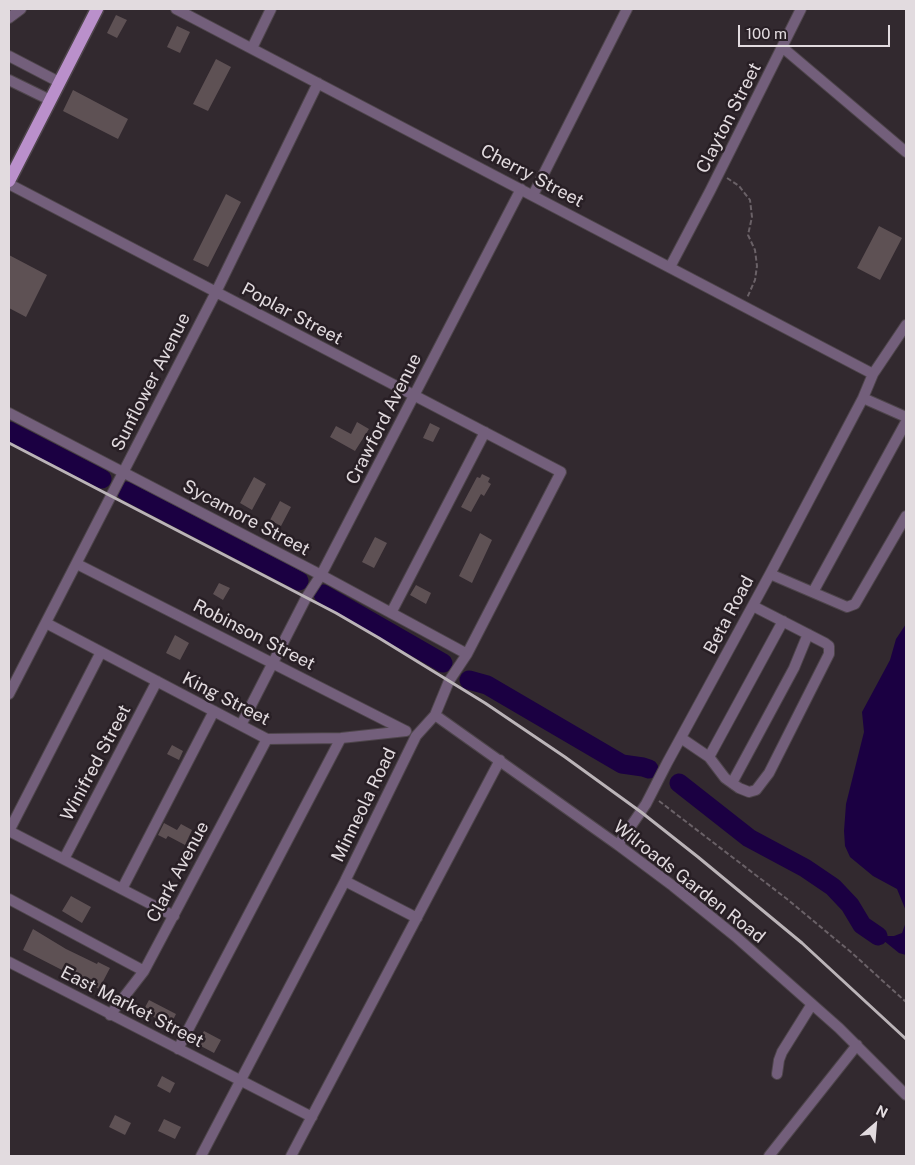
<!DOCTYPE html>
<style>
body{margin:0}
#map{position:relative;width:915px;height:1165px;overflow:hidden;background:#32292f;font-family:"Public Sans",sans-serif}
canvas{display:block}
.frame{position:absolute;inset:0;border:10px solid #e2dbdf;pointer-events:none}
.north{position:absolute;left:850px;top:1100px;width:50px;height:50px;-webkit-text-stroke:4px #281f25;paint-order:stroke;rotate:27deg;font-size:14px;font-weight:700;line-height:20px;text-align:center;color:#e2dbdf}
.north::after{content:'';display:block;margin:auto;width:18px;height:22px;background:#e2dbdf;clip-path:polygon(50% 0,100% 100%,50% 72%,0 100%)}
.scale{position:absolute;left:738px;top:25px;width:152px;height:22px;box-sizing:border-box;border:2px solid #e2dbdf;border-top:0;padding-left:6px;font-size:15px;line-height:18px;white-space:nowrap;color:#e2dbdf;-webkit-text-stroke:4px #281f25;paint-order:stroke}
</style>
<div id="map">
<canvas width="915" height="1165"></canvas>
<div class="frame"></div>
<div class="north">N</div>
<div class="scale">100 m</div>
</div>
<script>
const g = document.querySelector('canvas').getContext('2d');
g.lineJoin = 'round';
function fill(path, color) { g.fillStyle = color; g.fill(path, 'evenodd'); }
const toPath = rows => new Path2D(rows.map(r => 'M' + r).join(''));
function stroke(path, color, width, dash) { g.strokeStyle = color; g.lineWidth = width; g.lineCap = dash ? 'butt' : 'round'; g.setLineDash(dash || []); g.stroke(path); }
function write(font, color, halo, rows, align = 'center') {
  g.font = font + ' "Public Sans",sans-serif'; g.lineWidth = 5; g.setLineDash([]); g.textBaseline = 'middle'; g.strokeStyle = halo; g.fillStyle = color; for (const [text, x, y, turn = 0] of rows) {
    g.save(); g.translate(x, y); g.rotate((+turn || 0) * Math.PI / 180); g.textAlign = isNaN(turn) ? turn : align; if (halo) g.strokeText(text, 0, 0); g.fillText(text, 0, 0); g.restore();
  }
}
fill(toPath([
 [906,624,906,911,897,889,873,876,850,857,845,846,844,831,846,804,864,732,862,712,890,660,896,639],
 [906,922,906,955,899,953,878,936,894,936,902,933]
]), '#1b0042');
stroke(toPath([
 [9,431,102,479],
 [126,491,299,581],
 [323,594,443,663],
 [469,680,487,685,622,764,643,767,649,769],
 [679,783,749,838,805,868,833,887,850,905,862,925,878,936]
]), '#1b0042', 19);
fill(toPath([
 [116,15,127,20,117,38,107,33],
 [177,26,190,32,180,53,167,47],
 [216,59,231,67,208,111,193,104],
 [73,90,128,119,118,139,63,111],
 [226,194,241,202,208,267,193,260],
 [879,226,902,238,880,280,857,268],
 [9,255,47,275,26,317,9,308],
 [357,422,369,429,355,451,330,437,336,426,351,434],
 [430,423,440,428,433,442,423,438],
 [482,474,490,478,488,482,491,484,484,496,481,494,471,512,461,507,477,477,480,478],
 [254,477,266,484,252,510,240,503],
 [280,501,291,507,281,526,270,520],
 [480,533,492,540,472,583,459,576],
 [375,537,387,543,374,568,362,562],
 [219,583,230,588,223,600,213,594],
 [416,585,431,593,426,604,410,595],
 [175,635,189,643,180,660,166,653],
 [172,745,183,751,179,760,167,754],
 [164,823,177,830,181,824,192,830,185,845,168,836,166,839,158,835],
 [71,896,91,907,82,923,62,911],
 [33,929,66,949,97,964,98,962,110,968,99,989,23,950],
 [149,1000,176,1014,170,1026,143,1011],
 [204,1031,221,1040,214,1053,197,1044],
 [162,1076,175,1083,170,1093,157,1086],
 [115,1115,131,1123,125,1135,109,1127],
 [164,1119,181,1127,175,1139,158,1131]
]), '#5e5154');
const minor = toPath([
 [176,9,873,374],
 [9,18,21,9],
 [782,47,906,152],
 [252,48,271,9],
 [9,56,59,82],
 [9,80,50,100],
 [9,184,561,472,467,654,449,681,435,715,416,736,345,881,201,1156],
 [533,195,627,9],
 [670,267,710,191,801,9],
 [863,398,906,417],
 [9,413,321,575,467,654],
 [77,564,406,731],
 [770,574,847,607,855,604,906,516],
 [813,592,906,422],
 [391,613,485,432],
 [46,623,267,739,341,738,406,731],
 [9,694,216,292,318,83],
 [435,715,618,845,673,886,735,936,839,1028,906,1095],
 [241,725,306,598,321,575,521,189],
 [681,738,709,757,725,778,739,788,749,792,756,790,769,773,829,654,829,646,825,643,753,606],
 [709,757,783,621],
 [732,783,794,668,808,634],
 [9,831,101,652],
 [9,831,174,916],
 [618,845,646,804,667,763,770,574,863,398,873,374,906,325],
 [64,859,157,681],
 [345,881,417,918],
 [122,889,214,711],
 [9,899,144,971],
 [9,962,312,1117],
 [110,1015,144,971,267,739],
 [178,1049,341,738],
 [777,1074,779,1060,782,1052,812,1004],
 [291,1156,500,760],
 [769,1156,857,1045]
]);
const major = toPath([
 [9,181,97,9]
]);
stroke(minor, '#4e454b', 12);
stroke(major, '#4e454b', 15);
stroke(toPath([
 [727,178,739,186,750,200,752,217,748,235,755,250,757,266,755,280,747,298],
 [659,801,787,899,852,953,906,1002]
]), '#6a6167', 2, [5, 2.5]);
stroke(minor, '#735f7b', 10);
stroke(major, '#ba90cb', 12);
stroke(toPath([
 [9,443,336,613,379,638,485,703,565,757,641,812,698,857,802,943,906,1039]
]), '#bbb4b8', 3);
write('18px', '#e2dbdf', '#281f25', [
 ["Clayton Street",729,118,-63],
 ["Cherry Street",532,176,28],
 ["Poplar Street",292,314,28],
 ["Sunflower Avenue",151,382,-63],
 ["Crawford Avenue",384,419,-63],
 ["Sycamore Street",246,518,28],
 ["Beta Road",729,615,-62],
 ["Robinson Street",254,635,27],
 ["King Street",226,699,27],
 ["Winifred Street",96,763,-62],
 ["Minneola Road",364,805,-64],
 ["Clark Avenue",178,872,-62],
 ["Wilroads Garden Road",689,882,38],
 ["East Market Street",132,1007,27]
]);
</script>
